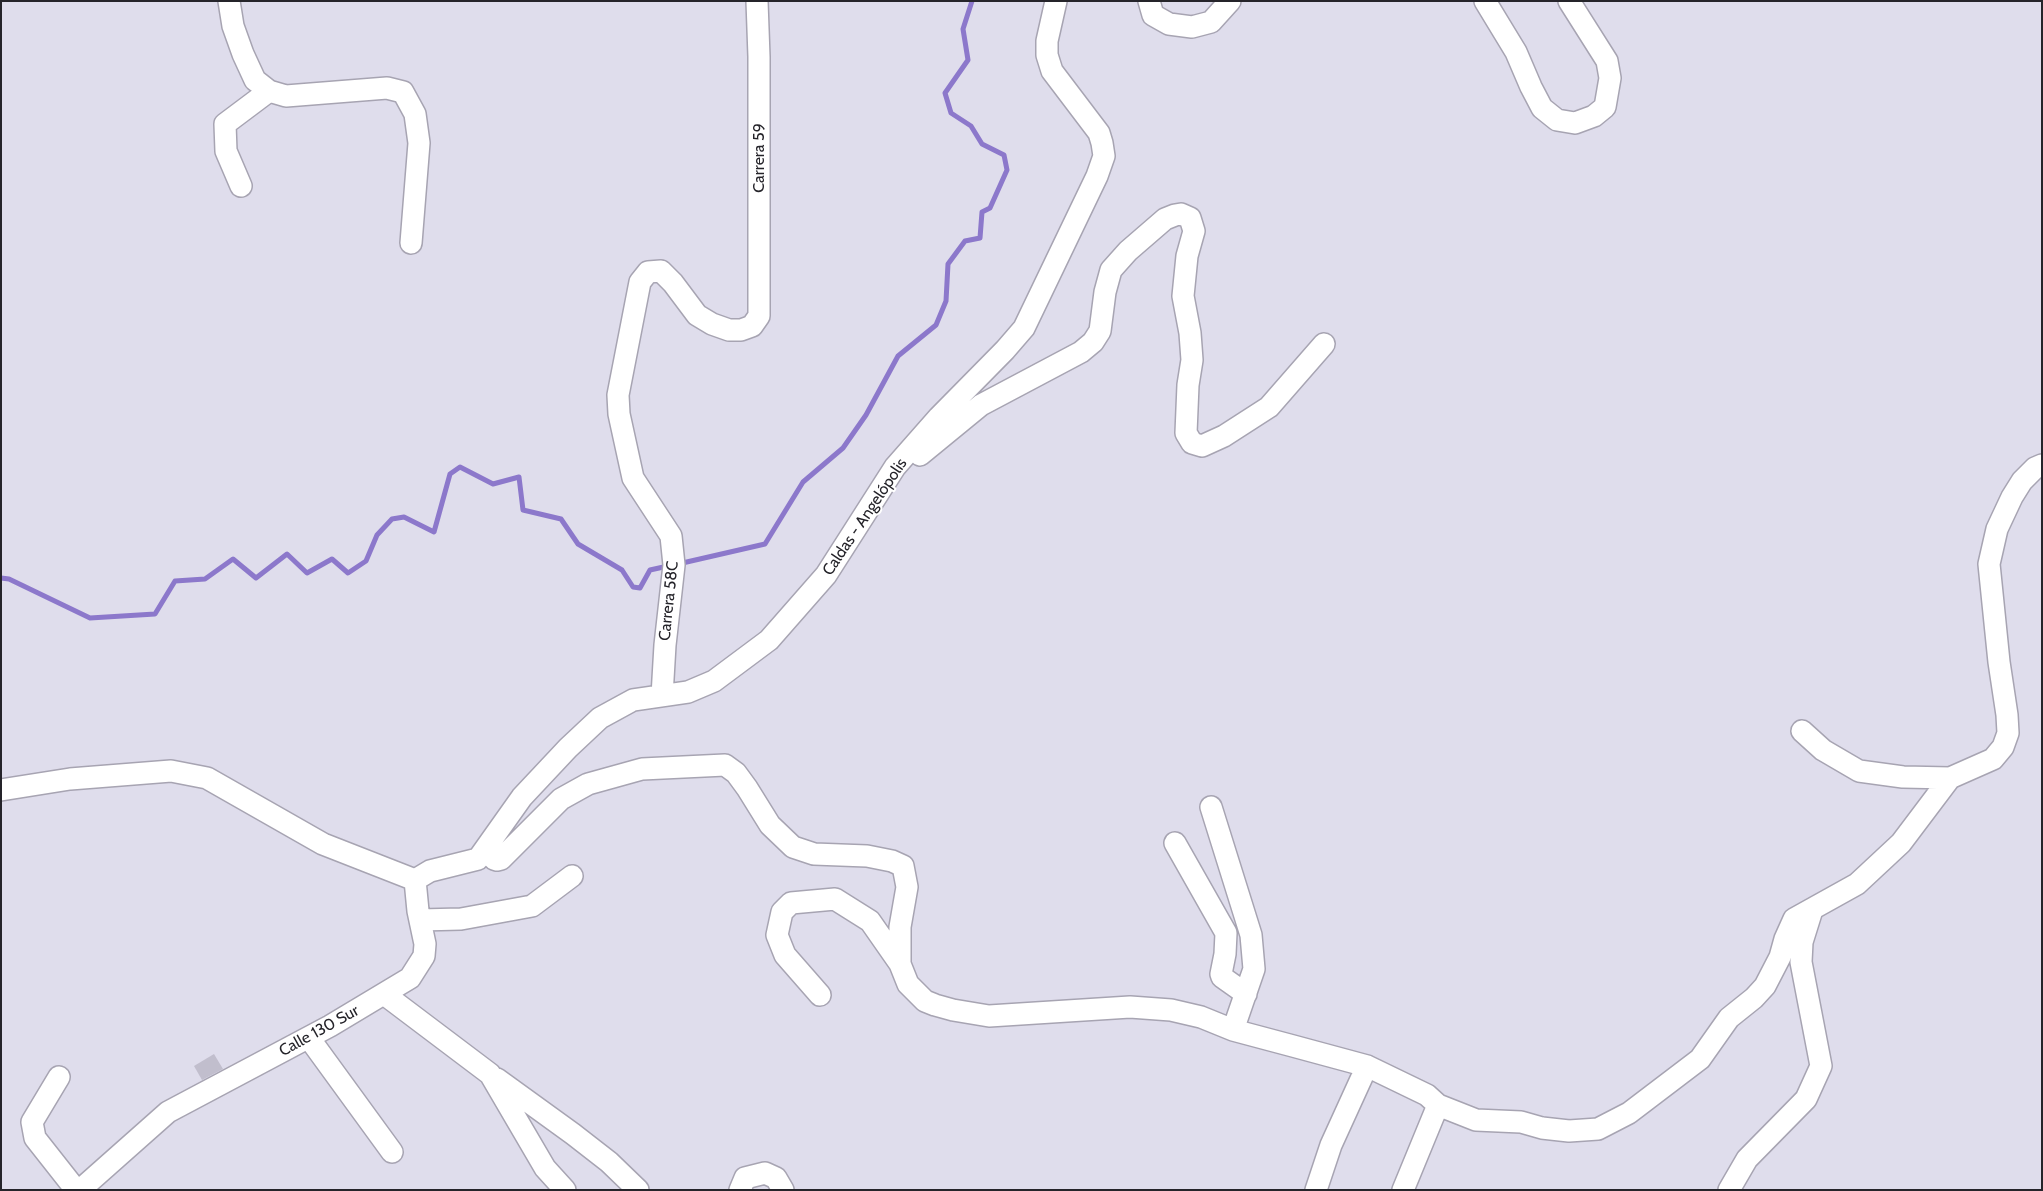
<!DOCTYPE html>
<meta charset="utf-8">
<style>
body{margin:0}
#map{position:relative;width:2043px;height:1191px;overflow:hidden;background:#dfddec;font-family:Cabin,sans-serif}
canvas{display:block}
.frame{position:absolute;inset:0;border:2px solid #25242a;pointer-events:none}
</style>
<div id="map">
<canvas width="2043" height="1191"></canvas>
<div class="frame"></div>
</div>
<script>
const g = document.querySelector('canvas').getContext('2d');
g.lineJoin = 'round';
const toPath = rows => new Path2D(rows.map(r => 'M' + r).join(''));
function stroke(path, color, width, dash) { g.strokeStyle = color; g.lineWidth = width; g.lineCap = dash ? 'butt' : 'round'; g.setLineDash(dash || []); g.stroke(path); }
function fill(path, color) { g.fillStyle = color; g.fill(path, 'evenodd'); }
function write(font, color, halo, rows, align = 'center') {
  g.font = font + ' Cabin,sans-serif'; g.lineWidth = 4; g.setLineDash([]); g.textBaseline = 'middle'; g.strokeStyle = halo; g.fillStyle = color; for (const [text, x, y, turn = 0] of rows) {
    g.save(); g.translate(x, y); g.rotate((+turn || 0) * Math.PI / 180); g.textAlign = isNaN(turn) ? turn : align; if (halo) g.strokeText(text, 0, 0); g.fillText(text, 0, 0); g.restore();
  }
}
stroke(toPath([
 [678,564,765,544,803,482,843,448,866,415,898,356,936,325,946,301,948,264,965,241,980,238,982,212,990,208,1007,170,1004,155,982,144,971,126,951,113,945,93,968,60,963,29,972,1],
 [1,578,9,579,90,618,155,614,175,581,205,579,233,559,256,578,287,554,307,573,332,559,348,573,366,561,377,535,392,519,404,517,434,532,450,474,460,467,493,484,519,477,523,510,561,519,578,544,622,570,633,587,640,588,650,570,668,566]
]), '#8c78cb', 5);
fill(toPath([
 [214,1054,223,1069,202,1080,194,1066]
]), '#c1becd');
const minor = toPath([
 [229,1,233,26,243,54,255,80,269,91,286,96,387,88,403,92,415,114,419,143,411,243],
 [1149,1,1153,15,1169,24,1192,27,1211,22,1230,1],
 [1485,1,1516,52,1531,87,1542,108,1557,120,1575,123,1594,116,1605,107,1610,78,1607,61,1569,1],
 [241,186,226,151,225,124,269,91],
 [920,455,981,405,1081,352,1093,342,1100,331,1105,292,1111,270,1128,251,1165,219,1175,215,1181,214,1190,218,1194,231,1187,256,1183,296,1190,333,1192,360,1188,385,1186,433,1192,443,1202,446,1224,436,1269,407,1324,344],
 [662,696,665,645,674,565,671,536,633,478,619,414,618,395,640,282,648,272,661,271,673,283,697,315,712,324,729,330,741,330,752,326,759,316,759,57,757,1],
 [1802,731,1823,750,1859,771,1903,777,1950,778],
 [1,790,70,779,171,771,207,778,323,844,415,880],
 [1211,807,1251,935,1254,969,1233,1030],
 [1175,843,1226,933,1225,954,1221,974,1222,977,1246,994],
 [486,849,494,859,497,860,501,859,561,799,588,784,642,769,725,765,736,773,747,788,770,825,793,847,814,854,867,856,892,861,903,866,907,887,900,927,900,964,908,984,925,1001,935,1005,953,1010,989,1016,1130,1007,1171,1010,1201,1017,1233,1030,1293,1046,1367,1066,1427,1095,1438,1105,1476,1120,1521,1122,1542,1128,1569,1131,1598,1129,1629,1113,1700,1059,1729,1018,1754,998,1765,986,1780,957,1785,939,1794,919,1857,884,1901,843,1950,778,1993,759,2003,747,2008,733,2007,715,1999,662,1989,564,1997,529,2012,497,2022,481,2035,468,2042,465],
 [420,920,461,919,532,906,572,876],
 [384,994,490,1074,545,1168,565,1190],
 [820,995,785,955,777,935,782,912,791,903,835,899,870,921,900,964],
 [309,1038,392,1152],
 [59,1077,32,1122,35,1138,76,1190],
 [497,1079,573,1134,609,1162,638,1190],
 [80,1190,168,1112,330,1026,410,978,424,956,425,944,418,911,415,880,430,871,478,859,522,797,568,748,600,718,633,700,688,692,714,681,769,640,826,575,895,467,939,417,1005,350,1024,328,1097,176,1104,156,1102,143,1099,133,1052,71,1047,55,1047,41,1056,1],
 [740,1190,745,1178,765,1173,776,1178,783,1190],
 [1316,1190,1331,1145,1367,1066],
 [1403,1190,1438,1105],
 [1729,1190,1747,1159,1806,1099,1821,1066,1801,962,1802,942,1812,910]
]);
stroke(minor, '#a7a4b2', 24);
stroke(minor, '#fff', 21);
write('16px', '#25242a', '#fff', [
 ["Carrera 59",759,158,-90],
 ["Caldas - Angelópolis",865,517,-56],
 ["Carrera 58C",669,601,-84],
 ["Calle 130 Sur",319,1031,-29]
]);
</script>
